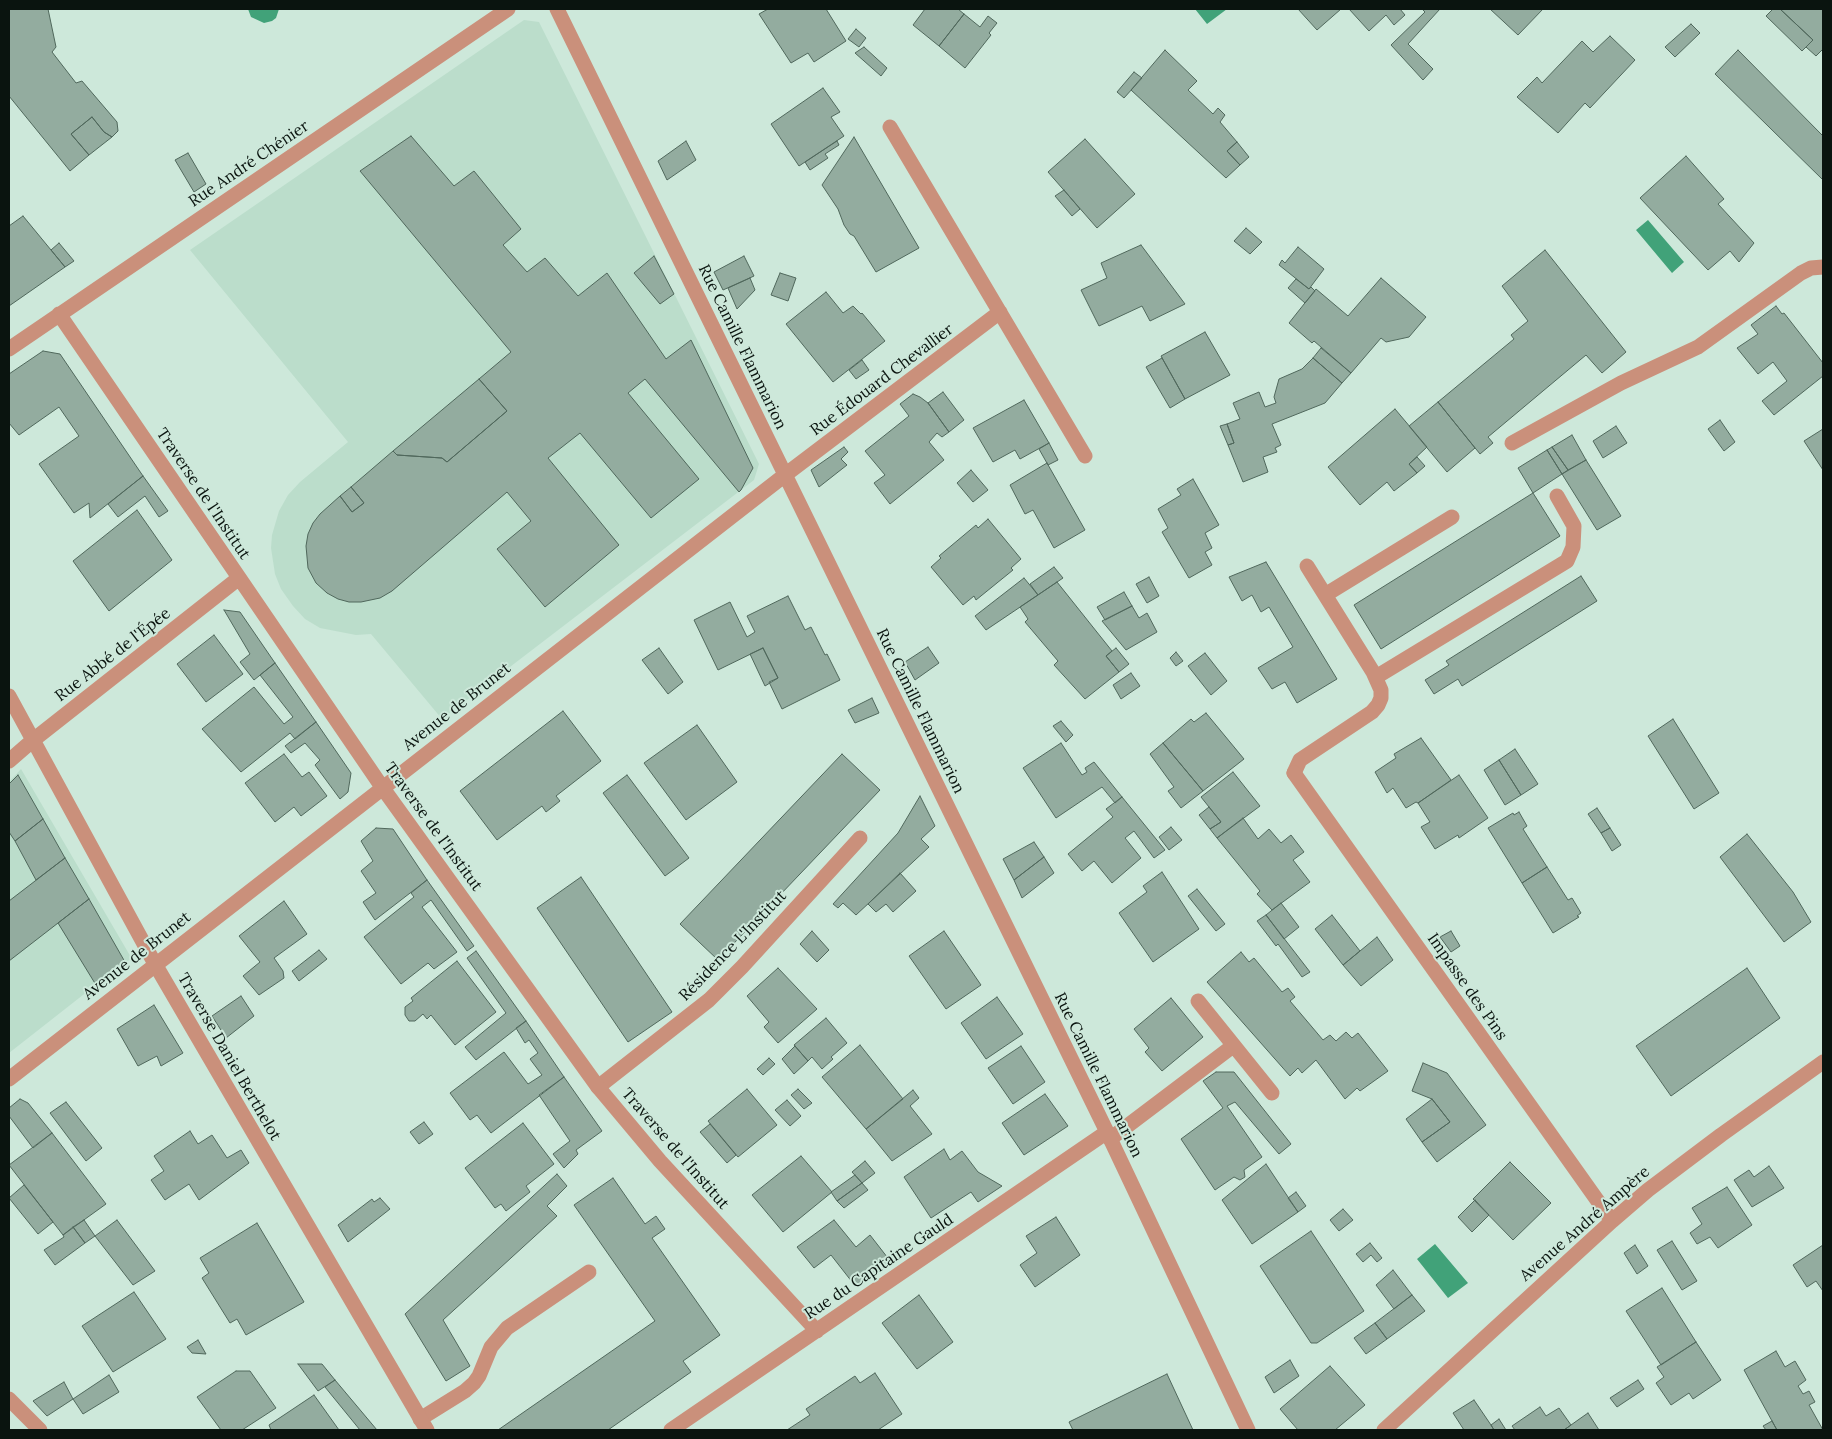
<!DOCTYPE html>
<meta charset="utf-8">
<style>
body{margin:0}
#map{position:relative;width:1832px;height:1439px;overflow:hidden;background:#cde8da;font-family:Lora,serif}
canvas{display:block}
.frame{position:absolute;inset:0;border:10px solid #0a140f;pointer-events:none}
</style>
<div id="map">
<canvas width="1832" height="1439"></canvas>
<div class="frame"></div>
</div>
<script>
const g = document.querySelector('canvas').getContext('2d');
g.lineJoin = 'round';
function fill(path, color) { g.fillStyle = color; g.fill(path, 'evenodd'); }
const toPath = rows => new Path2D(rows.map(r => 'M' + r).join(''));
function stroke(path, color, width, dash) { g.strokeStyle = color; g.lineWidth = width; g.lineCap = dash ? 'butt' : 'round'; g.setLineDash(dash || []); g.stroke(path); }
function write(font, color, halo, rows, align = 'center') {
  g.font = font + ' Lora,serif'; g.lineWidth = 4; g.setLineDash([]); g.textBaseline = 'middle'; g.strokeStyle = halo; g.fillStyle = color; for (const [text, x, y, turn = 0] of rows) {
    g.save(); g.translate(x, y); g.rotate((+turn || 0) * Math.PI / 180); g.textAlign = isNaN(turn) ? turn : align; if (halo) g.strokeText(text, 0, 0); g.fillText(text, 0, 0); g.restore();
  }
}
fill(toPath([
 [524,20,539,22,759,464,754,480,442,719,371,634,356,635,320,628,305,619,293,606,281,589,275,574,271,548,272,535,279,511,288,495,300,482,348,442,190,250],
 [21,769,132,959,125,962,9,1053,9,782]
]), '#bbddcb');
fill(toPath([
 [248,9,279,9,276,18,272,21,264,23,251,17],
 [1195,9,1227,9,1207,24],
 [1648,220,1684,262,1672,273,1636,230],
 [1435,1244,1468,1283,1448,1298,1417,1259]
]), '#41a279');
const building = toPath([
 [9,9,48,9,56,47,52,52,76,83,82,81,117,122,118,131,112,137,104,132,92,117,71,134,89,155,70,171,9,96,9,9],
 [768,9,826,9,846,41,814,62,808,53,791,63,759,14,768,9],
 [925,9,958,9,964,14,939,46,913,25,925,9],
 [1298,9,1341,9,1317,30,1298,9],
 [1349,9,1400,9,1405,15,1394,25,1386,15,1369,31,1349,9],
 [1422,9,1440,9,1408,44,1433,69,1423,80,1391,45,1425,12,1422,9],
 [1490,9,1543,9,1518,35,1490,9],
 [1773,9,1780,9,1813,40,1802,51,1766,16,1773,9],
 [1780,9,1823,9,1823,49,1816,56,1806,47,1813,40,1780,9],
 [964,14,980,27,988,16,997,23,989,33,991,35,965,68,939,46,964,14],
 [1691,24,1700,33,1675,57,1665,47,1691,24],
 [856,29,866,38,859,47,848,39,856,29],
 [1610,36,1635,60,1590,108,1585,103,1558,133,1517,97,1537,77,1542,83,1582,41,1593,52,1610,36],
 [864,47,887,68,881,76,855,53,864,47],
 [1165,50,1197,81,1188,90,1213,114,1218,108,1225,115,1220,122,1237,142,1227,151,1240,165,1226,178,1131,90,1165,50],
 [1738,50,1823,136,1823,180,1715,74,1738,50],
 [1134,72,1142,78,1124,98,1117,92,1134,72],
 [823,88,840,112,831,117,844,136,799,166,771,124,823,88],
 [92,117,104,132,112,137,89,155,71,134,92,117],
 [411,136,454,186,474,171,521,229,503,245,527,272,545,258,578,296,607,273,666,359,691,340,753,468,741,490,739,492,645,379,628,393,699,479,651,518,580,433,548,458,619,545,545,607,497,549,531,521,507,492,392,591,380,598,361,602,349,602,338,599,327,593,316,583,308,568,306,546,308,534,313,523,320,514,340,496,352,512,364,503,351,487,393,451,397,455,442,458,447,462,507,411,479,379,511,352,360,171,411,136],
 [854,137,919,248,876,272,854,236,850,234,844,225,838,209,822,185,854,137],
 [1085,139,1135,194,1097,228,1048,172,1085,139],
 [686,141,696,160,667,180,658,161,686,141],
 [837,141,839,145,825,154,828,158,810,170,805,162,837,141],
 [1237,142,1249,157,1240,165,1227,151,1237,142],
 [188,153,206,184,194,192,175,160,188,153],
 [1686,156,1724,199,1718,204,1754,243,1739,262,1730,251,1708,270,1640,198,1686,156],
 [1064,190,1080,209,1072,216,1055,196,1064,190],
 [23,216,65,267,9,306,9,226,23,216],
 [1246,228,1262,242,1250,254,1234,241,1246,228],
 [59,243,74,261,65,267,51,250,59,243],
 [1141,245,1185,304,1150,321,1142,306,1099,326,1081,290,1107,278,1101,263,1141,245],
 [1298,247,1324,269,1309,289,1279,265,1282,260,1285,263,1298,247],
 [1545,250,1626,352,1602,373,1586,355,1488,437,1493,443,1480,454,1438,402,1514,339,1511,335,1528,321,1502,286,1545,250],
 [654,256,674,294,660,304,634,273,654,256],
 [744,256,754,276,723,290,714,272,744,256],
 [780,273,796,278,788,301,771,295,780,273],
 [750,278,755,290,737,309,728,288,750,278],
 [1381,278,1426,317,1409,337,1386,342,1381,338,1351,373,1314,341,1312,343,1289,323,1316,289,1348,316,1381,278],
 [1296,279,1309,289,1311,287,1315,291,1305,303,1288,288,1296,279],
 [826,292,843,313,853,306,861,314,862,313,885,341,833,382,786,324,826,292],
 [1776,306,1782,314,1784,313,1823,363,1823,376,1774,415,1762,401,1787,381,1773,362,1758,374,1737,348,1758,334,1751,325,1776,306],
 [1205,332,1230,375,1185,399,1161,356,1205,332],
 [1321,348,1351,373,1342,383,1313,358,1321,348],
 [43,351,60,354,143,476,90,518,89,503,74,513,39,464,79,436,59,407,19,435,9,423,9,374,43,351],
 [1162,358,1185,399,1170,408,1146,367,1162,358],
 [1313,358,1342,383,1325,403,1272,424,1281,445,1275,448,1277,452,1263,457,1268,472,1243,482,1228,445,1234,443,1227,424,1240,419,1233,403,1259,392,1265,407,1276,403,1274,397,1279,379,1302,369,1313,358],
 [862,360,869,370,856,379,849,370,862,360],
 [479,379,507,411,447,462,442,458,397,455,393,451,479,379],
 [943,392,964,420,949,432,928,403,943,392],
 [913,394,920,397,928,403,949,432,942,437,937,433,929,442,944,460,890,504,874,483,885,475,865,451,909,416,900,404,913,394],
 [1024,400,1049,443,1020,459,1015,450,993,462,973,428,1024,400],
 [1438,402,1475,448,1447,472,1409,426,1438,402],
 [1395,409,1427,447,1409,464,1417,473,1394,491,1387,482,1360,505,1328,467,1395,409],
 [1720,420,1735,442,1724,451,1708,429,1720,420],
 [1227,424,1234,443,1228,445,1220,426,1227,424],
 [1616,426,1627,443,1603,458,1593,441,1616,426],
 [1823,429,1823,470,1804,441,1823,429],
 [1572,435,1586,460,1568,470,1552,447,1572,435],
 [1049,443,1058,460,1048,465,1039,449,1049,443],
 [844,447,848,452,841,459,847,465,819,487,811,470,844,447],
 [1552,447,1568,470,1562,474,1547,450,1552,447],
 [1547,450,1562,474,1533,493,1518,468,1547,450],
 [1417,457,1425,466,1417,473,1409,464,1417,457],
 [1586,460,1621,516,1597,530,1562,474,1586,460],
 [1047,463,1085,530,1054,548,1033,510,1025,514,1010,485,1047,463],
 [971,470,988,490,973,502,957,483,971,470],
 [143,476,168,511,159,517,145,496,118,517,108,504,143,476],
 [1193,479,1219,525,1205,533,1212,548,1205,552,1212,565,1189,578,1162,532,1168,528,1158,509,1181,495,1177,489,1193,479],
 [351,487,364,503,352,512,340,496,351,487],
 [1533,493,1560,536,1381,649,1354,605,1533,493],
 [137,510,172,560,109,611,73,561,137,510],
 [988,519,1021,559,1011,568,1013,570,976,600,974,596,963,605,931,567,941,558,939,556,976,525,978,528,988,519],
 [1266,562,1337,679,1297,703,1285,682,1272,689,1258,668,1293,647,1269,607,1261,612,1252,595,1242,601,1229,577,1266,562],
 [1054,567,1063,578,1038,595,1030,584,1054,567],
 [1581,576,1597,601,1462,686,1458,679,1434,694,1425,680,1449,665,1446,661,1581,576],
 [1149,577,1159,596,1147,603,1136,584,1149,577],
 [1024,578,1038,595,986,630,975,616,1024,578],
 [1057,582,1112,651,1106,656,1119,672,1085,699,1054,665,1058,661,1025,622,1028,619,1020,607,1057,582],
 [1124,592,1132,606,1105,620,1097,607,1124,592],
 [788,596,805,630,811,627,825,655,827,654,840,680,782,709,769,682,778,678,763,648,718,670,694,620,730,602,747,637,755,632,747,616,788,596],
 [1132,606,1139,618,1147,613,1157,632,1126,650,1102,621,1132,606],
 [224,610,240,612,275,663,254,680,240,662,250,654,224,610],
 [214,635,243,674,206,702,177,664,214,635],
 [928,647,939,663,915,680,905,662,928,647],
 [659,648,683,682,668,694,642,660,659,648],
 [763,648,778,678,765,686,750,654,763,648],
 [1116,648,1129,664,1119,672,1106,656,1116,648],
 [1176,652,1183,661,1176,666,1170,658,1176,652],
 [1205,653,1227,681,1211,695,1188,666,1205,653],
 [275,663,316,722,295,739,290,733,241,772,202,729,254,687,284,724,293,717,260,675,275,663],
 [1131,673,1140,686,1121,699,1113,685,1131,673],
 [872,698,879,713,855,723,848,710,872,698],
 [563,711,601,761,556,796,560,801,546,812,542,806,497,840,460,791,563,711],
 [1206,713,1244,759,1203,791,1163,743,1191,719,1194,722,1206,713],
 [1673,719,1719,793,1694,809,1648,736,1673,719],
 [1061,721,1073,735,1066,742,1053,726,1061,721],
 [316,722,351,773,348,792,340,799,315,765,320,760,305,743,291,753,285,746,316,722],
 [697,725,737,782,686,820,644,763,697,725],
 [1421,738,1451,780,1418,803,1416,802,1406,808,1393,788,1387,793,1375,772,1396,758,1394,754,1421,738],
 [1061,743,1082,775,1087,772,1085,768,1094,762,1122,797,1115,803,1102,787,1056,818,1023,768,1061,743],
 [1163,743,1203,791,1181,808,1168,791,1174,787,1150,754,1163,743],
 [1515,749,1538,784,1521,795,1499,760,1515,749],
 [284,754,302,777,309,772,327,796,301,816,294,807,275,822,245,783,284,754],
 [842,754,880,790,718,960,680,924,842,754],
 [1499,760,1521,795,1505,805,1484,770,1499,760],
 [1233,772,1260,806,1217,838,1210,829,1221,822,1201,797,1233,772],
 [18,775,43,819,15,841,9,832,9,784,18,775],
 [627,775,689,858,665,876,603,793,627,775],
 [1459,775,1488,818,1459,838,1458,835,1435,849,1421,827,1430,822,1418,803,1459,775],
 [920,796,935,826,921,839,929,847,856,915,843,903,838,908,833,904,898,833,920,796],
 [1122,797,1165,850,1154,858,1134,831,1125,838,1141,858,1112,883,1094,861,1082,871,1068,854,1113,817,1106,809,1122,797],
 [1209,807,1221,822,1210,829,1199,815,1209,807],
 [1597,808,1610,828,1601,833,1588,814,1597,808],
 [1519,812,1527,826,1523,829,1547,867,1522,883,1488,828,1513,813,1514,815,1519,812],
 [1243,818,1258,839,1269,829,1281,843,1291,835,1304,852,1293,860,1310,882,1272,910,1257,894,1260,891,1217,838,1243,818],
 [43,819,65,858,36,880,15,841,43,819],
 [1171,827,1182,840,1169,850,1159,837,1171,827],
 [376,828,393,829,427,880,375,920,363,902,376,893,361,871,373,861,361,841,376,828],
 [1610,828,1621,845,1612,851,1601,833,1610,828],
 [1747,834,1793,892,1811,922,1784,942,1720,857,1747,834],
 [1034,842,1044,857,1014,880,1003,859,1034,842],
 [1044,857,1054,873,1022,898,1014,880,1044,857],
 [65,858,89,899,9,961,9,901,65,858],
 [1547,867,1568,900,1572,898,1581,913,1577,916,1579,917,1553,933,1522,883,1547,867],
 [1162,872,1199,929,1153,962,1119,913,1147,892,1143,886,1162,872],
 [900,873,916,891,893,912,886,904,876,912,868,904,900,873],
 [581,877,672,1012,628,1042,537,908,581,877],
 [427,880,474,946,467,951,431,900,422,907,457,952,434,969,428,963,401,984,364,937,414,897,411,893,427,880],
 [1197,889,1225,924,1216,931,1188,896,1197,889],
 [89,899,125,962,96,985,58,923,89,899],
 [284,901,307,934,274,958,283,971,284,978,259,995,243,976,260,962,239,936,284,901],
 [1281,903,1299,927,1284,939,1266,915,1281,903],
 [1266,915,1310,972,1302,977,1278,944,1276,946,1257,921,1266,915],
 [1332,915,1360,951,1343,965,1315,929,1332,915],
 [812,931,829,950,817,962,800,944,812,931],
 [944,931,981,985,946,1009,909,956,944,931],
 [1451,931,1460,946,1451,952,1440,937,1451,931],
 [1377,937,1393,960,1361,986,1343,965,1377,937],
 [319,950,327,959,299,981,292,971,319,950],
 [476,951,526,1021,476,1060,465,1047,506,1013,467,958,476,951],
 [1241,952,1249,962,1254,958,1282,992,1288,988,1295,997,1290,1001,1323,1040,1330,1035,1336,1041,1346,1032,1352,1038,1358,1033,1388,1071,1360,1091,1357,1088,1345,1099,1316,1060,1302,1073,1298,1068,1290,1076,1207,982,1241,952],
 [457,961,496,1012,455,1045,431,1015,427,1019,423,1014,415,1021,409,1021,405,1015,405,1007,413,1001,411,998,457,961],
 [778,968,817,1009,778,1043,764,1027,769,1022,747,996,778,968],
 [1747,968,1780,1018,1671,1096,1636,1046,1747,968],
 [241,996,254,1016,226,1038,212,1016,241,996],
 [997,997,1023,1034,986,1059,961,1023,997,997],
 [1171,998,1203,1037,1162,1071,1145,1052,1149,1048,1134,1029,1171,998],
 [154,1005,183,1053,161,1066,157,1056,138,1066,117,1029,154,1005],
 [826,1018,847,1043,831,1057,833,1059,822,1069,812,1057,808,1061,794,1045,826,1018],
 [526,1021,564,1077,491,1133,477,1115,470,1120,450,1093,504,1052,528,1084,542,1075,530,1059,538,1053,529,1040,525,1043,516,1028,526,1021],
 [860,1045,903,1099,866,1129,822,1077,860,1045],
 [795,1046,808,1061,794,1074,782,1059,795,1046],
 [1021,1046,1045,1082,1013,1104,988,1068,1021,1046],
 [769,1058,775,1064,763,1075,757,1069,769,1058],
 [1423,1063,1447,1073,1486,1125,1437,1162,1422,1142,1450,1122,1432,1099,1412,1091,1423,1063],
 [1216,1072,1234,1072,1291,1144,1279,1154,1235,1102,1227,1106,1262,1157,1244,1170,1245,1177,1240,1180,1234,1177,1215,1190,1181,1139,1223,1108,1203,1081,1216,1072],
 [564,1077,602,1131,576,1150,578,1154,564,1168,553,1154,570,1141,539,1095,564,1077],
 [747,1089,777,1125,738,1157,708,1121,747,1089],
 [798,1089,812,1103,804,1109,791,1095,798,1089],
 [913,1090,919,1098,910,1106,932,1134,892,1161,866,1129,913,1090],
 [1045,1094,1068,1126,1024,1155,1002,1123,1045,1094],
 [20,1099,28,1103,52,1133,33,1148,9,1116,9,1108,20,1099],
 [1432,1099,1450,1122,1422,1142,1406,1119,1432,1099],
 [787,1100,801,1116,790,1126,775,1110,787,1100],
 [66,1102,102,1148,86,1161,50,1113,66,1102],
 [424,1122,433,1134,419,1144,410,1132,424,1122],
 [523,1123,554,1164,526,1186,530,1192,506,1211,501,1204,495,1208,465,1168,523,1123],
 [710,1124,736,1155,727,1163,700,1132,710,1124],
 [190,1131,198,1144,212,1135,227,1158,241,1150,249,1163,199,1200,189,1184,165,1200,151,1180,164,1171,154,1156,190,1131],
 [52,1133,106,1204,63,1235,9,1165,52,1133],
 [944,1149,950,1160,962,1151,978,1172,1002,1186,978,1202,971,1192,931,1218,904,1177,944,1149],
 [801,1156,832,1192,783,1232,752,1195,801,1156],
 [865,1161,875,1173,862,1183,852,1172,865,1161],
 [1510,1162,1551,1203,1513,1240,1473,1199,1510,1162],
 [1266,1164,1298,1212,1252,1244,1222,1200,1266,1164],
 [1769,1166,1784,1188,1752,1207,1734,1180,1749,1170,1754,1177,1769,1166],
 [557,1174,567,1186,547,1206,557,1216,443,1320,470,1366,446,1381,405,1314,557,1174],
 [855,1175,862,1183,837,1201,831,1192,855,1175],
 [613,1178,645,1224,656,1216,665,1229,652,1238,720,1335,683,1361,691,1372,608,1430,498,1430,655,1321,574,1205,613,1178],
 [862,1183,868,1190,844,1208,837,1201,862,1183],
 [24,1185,53,1222,38,1234,9,1198,24,1185],
 [1727,1187,1752,1225,1718,1248,1710,1237,1697,1244,1690,1233,1702,1224,1692,1208,1727,1187],
 [1296,1192,1306,1206,1298,1212,1288,1198,1296,1192],
 [380,1198,390,1209,348,1242,338,1225,372,1199,374,1202,380,1198],
 [1475,1200,1489,1215,1472,1232,1458,1217,1475,1200],
 [1343,1209,1353,1220,1339,1231,1330,1220,1343,1209],
 [1056,1217,1080,1255,1035,1287,1020,1265,1037,1253,1026,1236,1056,1217],
 [84,1220,95,1236,85,1243,73,1227,84,1220],
 [117,1220,155,1271,133,1285,95,1236,117,1220],
 [834,1220,856,1247,870,1235,891,1262,856,1287,831,1255,814,1268,797,1247,834,1220],
 [257,1223,304,1302,246,1335,237,1319,230,1323,202,1278,209,1273,200,1258,257,1223],
 [73,1227,85,1243,55,1265,44,1250,64,1237,63,1235,73,1227],
 [1311,1231,1364,1311,1317,1343,1311,1343,1260,1266,1311,1231],
 [1672,1241,1697,1281,1682,1290,1657,1250,1672,1241],
 [1370,1243,1382,1258,1377,1262,1371,1255,1363,1262,1356,1254,1370,1243],
 [1635,1245,1648,1266,1637,1274,1624,1253,1635,1245],
 [1823,1245,1823,1291,1816,1281,1807,1287,1793,1265,1823,1245],
 [1393,1270,1412,1295,1394,1309,1376,1285,1393,1270],
 [1662,1288,1696,1342,1661,1365,1626,1311,1662,1288],
 [134,1292,166,1339,113,1372,82,1326,134,1292],
 [919,1295,953,1342,917,1369,882,1323,919,1295],
 [1412,1295,1425,1311,1387,1339,1375,1323,1412,1295],
 [1375,1323,1387,1339,1366,1354,1354,1338,1375,1323],
 [198,1340,206,1354,192,1353,187,1347,198,1340],
 [1696,1342,1721,1380,1693,1399,1689,1393,1671,1405,1656,1383,1664,1377,1657,1367,1696,1342],
 [1776,1351,1785,1367,1795,1361,1806,1380,1798,1386,1803,1394,1809,1391,1815,1402,1809,1405,1823,1430,1777,1430,1772,1421,1744,1370,1776,1351],
 [1290,1360,1299,1376,1274,1393,1265,1377,1290,1360],
 [298,1364,322,1364,335,1380,318,1391,298,1364],
 [1330,1366,1365,1405,1335,1430,1298,1430,1280,1409,1330,1366],
 [236,1371,250,1371,276,1408,242,1430,221,1430,197,1397,236,1371],
 [875,1373,902,1414,878,1430,787,1430,810,1415,806,1409,855,1376,860,1383,875,1373],
 [1167,1374,1193,1430,1073,1430,1069,1422,1167,1374],
 [109,1375,119,1392,83,1414,73,1399,109,1375],
 [335,1380,377,1430,360,1430,325,1387,335,1380],
 [1638,1380,1644,1389,1617,1407,1610,1398,1638,1380],
 [64,1382,73,1399,47,1416,33,1401,64,1382],
 [314,1395,339,1430,271,1430,269,1425,314,1395],
 [1474,1400,1491,1425,1494,1430,1464,1430,1453,1413,1474,1400],
 [1540,1407,1546,1416,1559,1408,1571,1425,1564,1430,1515,1430,1512,1426,1540,1407],
 [1588,1413,1599,1430,1564,1430,1578,1420,1588,1413],
 [1499,1419,1506,1430,1494,1430,1491,1425,1499,1419],
 [1772,1421,1777,1430,1766,1430,1763,1426,1772,1421]
]);
fill(building, '#93ac9f');
stroke(building, '#50685c', 1);
stroke(toPath([
 [1512,443,1621,383,1698,347,1801,273,1811,268,1823,267],
 [1325,595,1452,517],
 [1376,677,1567,561,1573,547,1574,526,1557,496],
 [1294,773,1300,760,1372,712,1378,705,1381,698,1381,690,1373,672,1307,566],
 [1198,1001,1272,1093],
 [598,1087,709,1000,742,967,860,838],
 [1110,1139,1233,1046],
 [420,1419,465,1391,474,1383,479,1376,491,1347,507,1328,589,1272]
]), '#ca907b', 15);
stroke(toPath([
 [557,9,1107,1132,1248,1430],
 [890,127,1085,456],
 [59,314,382,787,598,1087,660,1161,817,1331],
 [9,349,508,9],
 [9,696,155,964,427,1430],
 [9,761,32,741,239,578],
 [1294,773,1612,1221],
 [9,1079,785,475,1000,312],
 [9,1399,40,1430],
 [671,1430,1107,1132],
 [1384,1430,1612,1221,1648,1190,1721,1135,1823,1062]
]), '#ca907b', 15);
write('16px', '#0a140f', '#cde8da', [
 ["Rue André Chénier",249,164,-34],
 ["Rue Camille Flammarion",742,347,64],
 ["Rue Édouard Chevallier",882,380,-37],
 ["Traverse de l'Institut",203,494,56],
 ["Rue Abbé de l'Épée",113,655,-38],
 ["Avenue de Brunet",457,707,-38],
 ["Rue Camille Flammarion",920,711,64],
 ["Traverse de l'Institut",433,827,54],
 ["Résidence L'Institut",733,946,-46],
 ["Avenue de Brunet",137,956,-38],
 ["Impasse des Pins",1467,987,55],
 ["Traverse Daniel Berthelot",229,1057,60],
 ["Rue Camille Flammarion",1098,1075,64],
 ["Traverse de l'Institut",675,1149,49],
 ["Avenue André Ampère",1585,1224,-41],
 ["Rue du Capitaine Gauld",879,1267,-34]
]);
</script>
